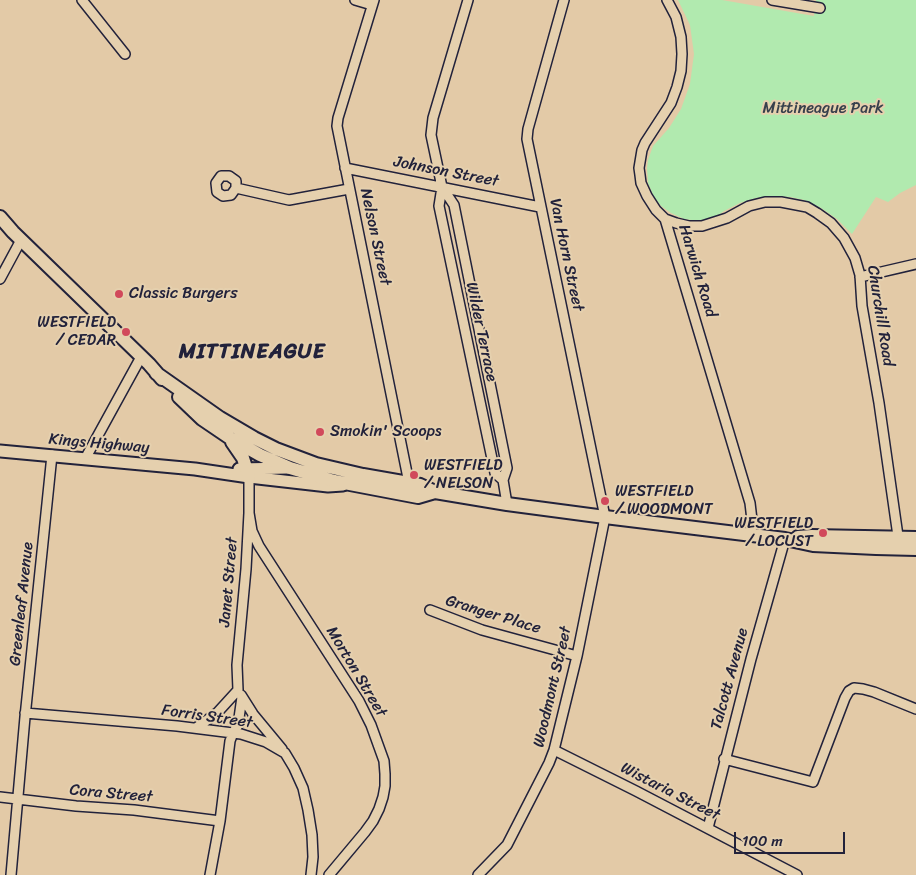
<!DOCTYPE html>
<style>
body{margin:0}
#map{position:relative;width:916px;height:875px;overflow:hidden;background:#e3caa7;font-family:Sriracha,sans-serif}
canvas{display:block}
.scale{position:absolute;left:734px;top:832px;width:111px;height:22px;box-sizing:border-box;border:2px solid #22223b;border-top:0;padding-left:6px;font-size:15px;line-height:18px;white-space:nowrap;color:#22223b;-webkit-text-stroke:4px #e5d0ae;paint-order:stroke}
</style>
<div id="map">
<canvas width="916" height="875"></canvas>
<div class="scale">100 m</div>
</div>
<script>
const g = document.querySelector('canvas').getContext('2d');
g.lineJoin = 'round';
function fill(path, color) { g.fillStyle = color; g.fill(path, 'evenodd'); }
const toPath = rows => new Path2D(rows.map(r => 'M' + r).join(''));
function stroke(path, color, width, dash) { g.strokeStyle = color; g.lineWidth = width; g.lineCap = dash ? 'butt' : 'round'; g.setLineDash(dash || []); g.stroke(path); }
function write(font, color, halo, rows, align = 'center') {
  g.font = font + ' Sriracha,sans-serif'; g.lineWidth = 4; g.setLineDash([]); g.textBaseline = 'middle'; g.strokeStyle = halo; g.fillStyle = color; for (const [text, x, y, turn = 0] of rows) {
    g.save(); g.translate(x, y); g.rotate((+turn || 0) * Math.PI / 180); g.textAlign = isNaN(turn) ? turn : align; if (halo) g.strokeText(text, 0, 0); g.fillText(text, 0, 0); g.restore();
  }
}
fill(toPath([
 [678,0,722,0,814,16,816,0,916,0,916,185,900,193,888,202,876,197,852,234,837,219,821,208,804,200,790,197,774,196,756,198,740,203,724,211,716,217,699,221,684,219,671,213,661,206,654,197,648,183,647,168,648,160,653,146,669,128,681,109,690,84,694,54,690,25]
]), '#b1eaaf');
const street = toPath([
 [82,0,125,54],
 [355,0,372,5],
 [374,0,338,118,337,126,409,483],
 [468,0,433,118,431,135,442,187,454,205,507,468,503,480,507,504],
 [667,0,676,17,681,37,682,54,681,71,677,87,671,103,645,143,642,150,639,168,640,175,641,183,647,196,656,210,665,219,750,503,752,520,751,535],
 [772,0,820,8],
 [345,168,540,207],
 [442,187,439,206,495,473,503,480],
 [236,188,236,181,229,176,221,176,216,183,217,192,223,196,231,195,236,188,289,200,349,189],
 [665,219,676,223,689,226,702,226,727,218,749,206,765,202,781,202,807,207,817,213,831,223,844,238,855,258,860,275,862,306,879,403,899,543],
 [860,277,916,264],
 [0,279,21,240],
 [85,459,141,357],
 [249,513,252,531,259,546,359,701,371,725,384,761,385,774,385,786,383,797,379,809,373,821,365,832,329,875],
 [430,610,482,630,577,656],
 [241,695,253,714,282,749],
 [25,713,177,726,241,734,266,742,285,753,294,768,303,788,308,810,312,835,313,857,311,875],
 [196,728,217,713,238,690,237,665,246,569,249,513,249,477],
 [554,750,636,791,797,875],
 [724,759,813,782,845,698,849,691,854,688,863,689,874,692,916,709],
 [0,797,76,806,134,810,220,821],
 [708,828,751,659,785,539],
 [11,875,25,717,52,455],
 [210,875,220,821,230,741,233,733,238,725,242,697],
 [478,875,507,845,549,763,554,750,577,656,605,517,527,139,528,129,564,0]
]);
const secondary = toPath([
 [0,451,195,469,249,477,328,486,343,485],
 [239,469,288,468]
]);
const primary = toPath([
 [0,217,13,232,149,364,162,379],
 [156,373,220,418,254,438,276,449,316,464,363,475,420,485,435,492,507,504,605,517,785,539,813,545,876,548,916,549],
 [179,397,202,419,230,438,260,455,290,468,334,481,418,497,435,492],
 [232,442,243,458,249,477],
 [798,537,812,536,916,538]
]);
stroke(street, '#22223b', 12);
stroke(secondary, '#22223b', 15);
stroke(primary, '#22223b', 16);
stroke(street, '#e5d0ae', 9);
stroke(secondary, '#e5d0ae', 11);
stroke(primary, '#e5d0ae', 12);
for (const [x, y, r, color] of [
 [119,294,5,"#d1495b"],
 [126,332,5,"#d1495b"],
 [320,432,5,"#d1495b"],
 [414,475,5,"#d1495b"],
 [605,501,5,"#d1495b"],
 [823,533,5,"#d1495b"]
]) { const dot = new Path2D(); dot.arc(x, y, r, 0, 2 * Math.PI); g.fillStyle = color; g.fill(dot); stroke(dot, '#e5d0ae', 2); }
write('16px', '#37404c', '#e5d0ae', [
 ["Mittineague Park",823,109]
]);
write('16px', '#22223b', '#e5d0ae', [
 ["Johnson Street",446,172,11],
 ["Nelson Street",375,237,78],
 ["Van Horn Street",566,255,78],
 ["Harwich Road",697,271,73],
 ["Churchill Road",880,316,81],
 ["Wilder Terrace",481,332,78],
 ["Kings Highway",99,444,5],
 ["Janet Street",229,582,-85],
 ["Greenleaf Avenue",22,604,-84],
 ["Granger Place",493,615,17],
 ["Morton Street",356,672,59],
 ["Talcott Avenue",730,679,-75],
 ["Woodmont Street",553,687,-77],
 ["Forris Street",207,717,8],
 ["Wistaria Street",670,792,27],
 ["Cora Street",111,794,5]
]);
write('16px', '#22223b', '#e5d0ae', [
 ["Classic Burgers",129,294],
 ["WESTFIELD",116,323,"right"],
 ["/ CEDAR",116,341,"right"],
 ["Smokin' Scoops",330,432],
 ["WESTFIELD",424,466],
 ["/ NELSON",424,484],
 ["WESTFIELD",615,492],
 ["/ WOODMONT",615,510],
 ["WESTFIELD",813,524,"right"],
 ["/ LOCUST",813,542,"right"]
], 'left');
g.letterSpacing = '1px';
write('bold 21px', '#22223b', '#e5d0ae', [
 ["MITTINEAGUE",252,353]
]);
g.letterSpacing = '0px';
</script>
